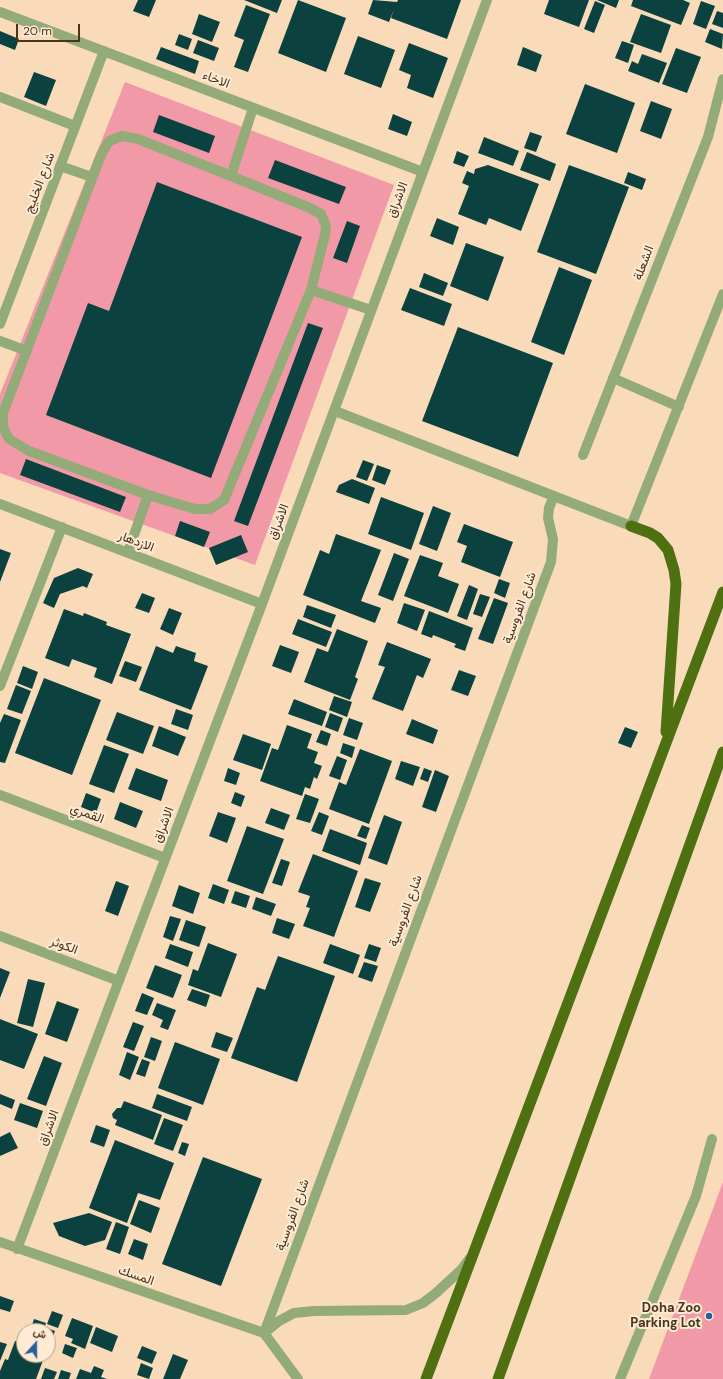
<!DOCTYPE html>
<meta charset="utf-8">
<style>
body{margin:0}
#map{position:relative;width:723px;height:1379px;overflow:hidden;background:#f9dbba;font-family:"DM Sans",Vazirmatn,sans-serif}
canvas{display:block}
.north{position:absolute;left:16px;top:1323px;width:40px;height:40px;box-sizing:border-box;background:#ffead4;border:1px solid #b6a28c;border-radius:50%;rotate:21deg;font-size:11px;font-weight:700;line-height:16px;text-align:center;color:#49351f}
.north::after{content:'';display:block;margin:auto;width:14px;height:18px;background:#246298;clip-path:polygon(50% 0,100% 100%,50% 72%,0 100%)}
.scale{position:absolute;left:16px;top:24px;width:64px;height:18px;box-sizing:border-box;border:2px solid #49351f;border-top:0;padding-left:5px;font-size:12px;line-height:14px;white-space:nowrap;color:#49351f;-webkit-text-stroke:3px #ffead4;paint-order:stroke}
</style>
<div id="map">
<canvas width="723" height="1379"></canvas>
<div class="north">ش</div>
<div class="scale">20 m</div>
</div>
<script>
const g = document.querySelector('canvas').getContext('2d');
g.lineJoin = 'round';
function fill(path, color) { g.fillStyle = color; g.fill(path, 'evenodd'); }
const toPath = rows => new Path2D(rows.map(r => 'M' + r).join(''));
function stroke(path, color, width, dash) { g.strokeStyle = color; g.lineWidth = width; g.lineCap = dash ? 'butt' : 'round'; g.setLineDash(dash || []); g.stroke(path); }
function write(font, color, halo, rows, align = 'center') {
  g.font = font + ' "DM Sans",Vazirmatn,sans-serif'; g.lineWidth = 4; g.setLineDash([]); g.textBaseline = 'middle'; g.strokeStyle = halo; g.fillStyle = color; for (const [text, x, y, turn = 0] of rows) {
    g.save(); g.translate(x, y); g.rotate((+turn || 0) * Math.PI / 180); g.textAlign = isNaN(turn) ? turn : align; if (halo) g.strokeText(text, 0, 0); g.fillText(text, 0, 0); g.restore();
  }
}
fill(toPath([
 [125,82,394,185,255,565,0,473,0,394],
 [723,1182,723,1379,649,1379]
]), '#f299a8');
fill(toPath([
 [138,0,156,0,149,17,133,11],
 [244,0,282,0,277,13],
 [298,0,346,18,326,72,278,53],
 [373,0,397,2,398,0,461,0,447,39,391,18,394,9,389,22,368,14],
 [549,0,589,0,579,27,544,14],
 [597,0,619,0,616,8],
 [633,0,683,0,690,3,681,25,631,6],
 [595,1,605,5,594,33,584,29],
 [701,1,715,6,706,29,693,24],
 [246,5,270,14,248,72,234,67,244,40,234,36],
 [717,11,723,13,723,28,712,24],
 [199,14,220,22,212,42,192,34],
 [641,14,671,25,661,53,630,42],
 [710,29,723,34,722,49,705,42],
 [0,31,19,39,15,50,0,44],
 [179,34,192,39,188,50,175,45],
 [358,36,395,50,381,88,344,74],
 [198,40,219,48,214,61,193,53],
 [622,41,634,45,628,63,615,58],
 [409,43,448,58,433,98,407,88,411,75,399,70],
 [161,47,199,61,195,74,156,59],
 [523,47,542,55,536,72,517,65],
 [676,48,701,57,687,93,662,84],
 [642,54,667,63,659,83,628,71,632,61,638,64],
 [34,72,56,80,46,106,24,97],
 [585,84,635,103,617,153,566,134],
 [651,101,672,109,661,139,640,131],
 [393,114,412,122,407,136,388,129],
 [159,115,215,136,209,153,153,132],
 [530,132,542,136,536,152,524,148],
 [484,137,519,151,513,166,478,153],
 [457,151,469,156,464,167,453,163],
 [527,152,556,164,550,181,520,170],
 [275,160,346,187,339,204,268,178],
 [488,165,539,184,521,231,489,218,486,225,458,214,469,186,462,183,467,171,474,174,475,169],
 [569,165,629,187,596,274,537,252],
 [628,172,646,179,642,190,624,183],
 [157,182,302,237,211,478,46,415,88,303,109,311],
 [437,218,459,227,453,245,430,236],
 [347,221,360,226,347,263,333,258],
 [466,243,504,257,488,301,450,286],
 [559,267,592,280,564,355,531,342],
 [424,273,448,283,443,296,419,287],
 [410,288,452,304,444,326,401,310],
 [308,323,323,328,248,526,234,521],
 [458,327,553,363,518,457,422,421],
 [26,459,126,497,120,512,20,475],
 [363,460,374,464,367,481,356,477],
 [377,465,391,470,385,485,372,480],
 [352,479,375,488,369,504,336,492,339,485],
 [381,497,424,513,411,550,368,534],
 [433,506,451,513,437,551,419,544],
 [180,521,210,532,204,547,175,536],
 [464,524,513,542,500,577,461,562,467,546,457,542],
 [336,534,381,550,361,601,381,608,375,623,303,595,320,550,329,554],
 [241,535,248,552,216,565,209,548],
 [0,549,11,553,0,582],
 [394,553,409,559,393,601,378,595],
 [420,555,443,563,438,576,459,584,448,613,404,596],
 [78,568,93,574,87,588,83,586,60,594,54,608,43,603,54,578],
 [499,579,510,583,505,598,494,593],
 [469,585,478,589,467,620,457,616],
 [142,593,155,598,149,613,135,608],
 [480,594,490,597,482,617,473,614],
 [494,598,508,603,493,644,478,639],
 [404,603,425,610,417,631,397,623],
 [307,605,336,615,331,628,303,617],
 [169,608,182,613,173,635,160,629],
 [64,609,83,616,84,613,107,622,106,625,131,634,112,684,94,677,97,668,72,659,69,667,45,658],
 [429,611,473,628,465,651,454,647,456,644,433,635,432,638,421,634],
 [298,619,332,632,326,647,292,634],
 [337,629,368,641,355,677,358,679,350,700,304,682,317,648,328,652],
 [387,642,431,659,423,678,417,675,403,711,372,699,385,667,378,665],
 [280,645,299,652,291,673,272,666],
 [156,646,173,653,176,646,196,653,194,661,208,666,191,710,139,690],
 [125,661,142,667,136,682,119,676],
 [23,666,38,672,32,689,17,683],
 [459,670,476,676,468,696,451,690],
 [44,678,101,700,72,775,15,753],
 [16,685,31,691,22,714,7,709],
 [334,696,352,702,347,717,329,710],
 [294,699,327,712,322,726,288,714],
 [176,709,193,715,188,730,171,724],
 [117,712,154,726,143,754,106,740],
 [330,713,343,718,338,732,325,727],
 [4,714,21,720,5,763,0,762,0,723],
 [349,718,363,723,357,740,343,735],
 [412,719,438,730,433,744,406,734],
 [287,725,312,734,307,748,318,752,314,763,322,766,317,779,314,777,310,789,305,787,302,796,260,781,272,748,278,750],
 [159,726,186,737,178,756,152,746],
 [625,727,638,732,631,748,618,743],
 [321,730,331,734,327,746,316,742],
 [243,734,271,744,262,770,233,760],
 [343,743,355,747,352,758,340,753],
 [104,745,129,754,114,793,89,784],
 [360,749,392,761,369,824,329,809,339,782,346,785],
 [337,756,347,760,340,780,329,776],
 [401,761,420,767,413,786,395,779],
 [136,768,168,780,161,801,128,789],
 [228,768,240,773,236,785,224,781],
 [424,768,432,771,428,782,420,779],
 [435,770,449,776,436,812,422,807],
 [235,792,245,796,241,807,231,803],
 [86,793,101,799,96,813,81,807],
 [305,794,319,799,310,823,296,819],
 [120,802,143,811,136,828,114,819],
 [271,808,290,815,284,830,265,823],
 [218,812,236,818,227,843,209,836],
 [319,812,329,816,322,835,311,831],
 [384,815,402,822,387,865,368,858],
 [362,825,370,828,366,839,357,836],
 [247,826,284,839,263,894,227,881],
 [330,829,367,843,360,865,322,851],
 [313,854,358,871,334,937,303,926,310,908,306,907,310,896,298,892],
 [281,859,290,862,282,886,272,883],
 [365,878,381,883,370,912,355,907],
 [116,881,129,886,118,916,105,911],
 [213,884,229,890,224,904,208,898],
 [179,885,200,893,193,914,172,906],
 [235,891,250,896,246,908,231,903],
 [256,897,276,904,271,916,252,909],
 [170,916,181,919,173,941,163,937],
 [277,918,295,924,289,939,272,933],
 [186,920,206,927,199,947,179,940],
 [208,943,237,954,221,997,188,985,193,969,198,971],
 [170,944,193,952,188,967,165,958],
 [330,944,360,955,353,974,323,963],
 [369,944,381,948,376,962,364,958],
 [278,956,335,976,297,1082,231,1058,257,987,265,990],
 [364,962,378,966,372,982,358,977],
 [155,965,182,975,173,998,146,988],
 [0,968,10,972,0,998],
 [28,979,45,983,33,1027,17,1023],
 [192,989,210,995,206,1007,187,1000],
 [142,993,154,998,147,1015,135,1011],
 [57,1001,79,1009,67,1042,45,1034],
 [157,1003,176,1010,168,1030,160,1027,163,1020,152,1015],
 [0,1019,38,1034,24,1069,0,1060],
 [133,1022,144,1026,134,1051,123,1047],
 [216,1032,233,1038,227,1052,211,1047],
 [151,1037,162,1041,155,1061,144,1057],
 [175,1042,220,1059,203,1105,158,1088],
 [127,1052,139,1057,130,1080,119,1075],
 [44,1056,62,1063,46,1106,27,1099],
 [142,1059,150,1062,145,1077,136,1074],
 [0,1094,15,1100,12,1109,0,1104],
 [157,1094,192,1107,187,1121,152,1108],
 [124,1101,162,1115,153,1140,115,1125,117,1120,113,1118,112,1114,117,1108,121,1108],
 [20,1103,43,1111,37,1128,14,1120],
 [164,1118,183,1125,173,1151,154,1144],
 [96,1125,110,1130,104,1147,90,1142],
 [10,1132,18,1148,0,1156,0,1137],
 [115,1140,174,1163,160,1200,138,1193,127,1223,89,1208],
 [182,1142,189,1144,185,1156,178,1153],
 [203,1157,262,1179,221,1286,162,1264],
 [139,1200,160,1208,151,1233,130,1224],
 [89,1213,112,1222,105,1240,85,1246,59,1236,53,1223],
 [116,1222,129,1227,120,1254,106,1249],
 [134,1239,148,1244,143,1260,128,1254],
 [0,1296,14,1301,10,1312,0,1309],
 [52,1311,63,1315,58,1328,47,1324],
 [72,1318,93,1326,85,1349,71,1343,73,1339,65,1336],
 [34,1319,46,1323,43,1331,30,1331],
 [96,1327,118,1336,112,1352,90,1343],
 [47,1328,55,1331,48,1350,48,1331,45,1331],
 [15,1341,24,1344,24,1355,45,1355,36,1379,0,1379,0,1371,5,1359,8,1360],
 [0,1342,7,1344,0,1361],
 [65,1344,77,1348,73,1358,62,1353],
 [142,1346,157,1352,152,1364,137,1358],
 [173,1354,188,1360,180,1379,163,1379],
 [141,1363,153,1368,149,1379,137,1375],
 [94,1366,104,1370,101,1377,107,1379,76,1379,80,1369,91,1373],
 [45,1368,57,1372,54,1379,41,1379],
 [61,1370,71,1373,69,1379,58,1379]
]), '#0b423f');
stroke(toPath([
 [0,97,75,126],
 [60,166,92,177],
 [231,176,253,108],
 [311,290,224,500,210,509,195,509,148,495,29,451,9,439,3,427,3,413,101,155,109,141,122,136,138,139,231,176,310,208,321,214,326,226,325,235,311,290,371,310],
 [0,341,27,351],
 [128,552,148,495],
 [620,1379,696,1196,712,1139]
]), '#93ab79', 10);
stroke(toPath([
 [0,12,423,172],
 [0,324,104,51],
 [613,378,679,407],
 [335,411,631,526,723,294],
 [583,455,708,137,723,79],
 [0,504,262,604],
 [0,686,62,527],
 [0,795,165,858],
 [0,936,119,981],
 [0,1242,264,1333,298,1379],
 [17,1249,262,604,487,0],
 [264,1333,551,562,553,539,548,518,549,508,554,496],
 [264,1333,279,1321,294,1313,314,1311,406,1310,423,1303,436,1293,461,1270,470,1258]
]), '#93ab79', 10);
stroke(toPath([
 [631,526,650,533,658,538,668,550,674,570,676,584,666,732],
 [426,1379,723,592],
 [498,1379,723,752]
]), '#4e7010', 11);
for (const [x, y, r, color] of [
 [709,1316,4,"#246298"]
]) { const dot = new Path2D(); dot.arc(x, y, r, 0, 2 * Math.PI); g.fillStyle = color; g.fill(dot); stroke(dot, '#ffead4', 1.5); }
write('13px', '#49351f', '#ffead4', [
 ["الاخاء",216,80,21],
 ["شارع الخليج",40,183,-69],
 ["الاشراق",398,200,-69],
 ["الشعلة",644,263,-69],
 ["الاشراق",279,522,-69],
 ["الازدهار",136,542,21],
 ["شارع الفروسية",520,608,-70],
 ["القمري",87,814,21],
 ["الاشراق",164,825,-69],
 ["شارع الفروسية",406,911,-70],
 ["الكوثر",64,946,21],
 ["الاشراق",49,1128,-69],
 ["شارع الفروسية",293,1215,-70],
 ["المسك",136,1276,19]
]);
write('bold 13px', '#49351f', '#ffead4', [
 ["Doha Zoo",701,1309],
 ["Parking Lot",701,1324]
], 'right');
</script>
